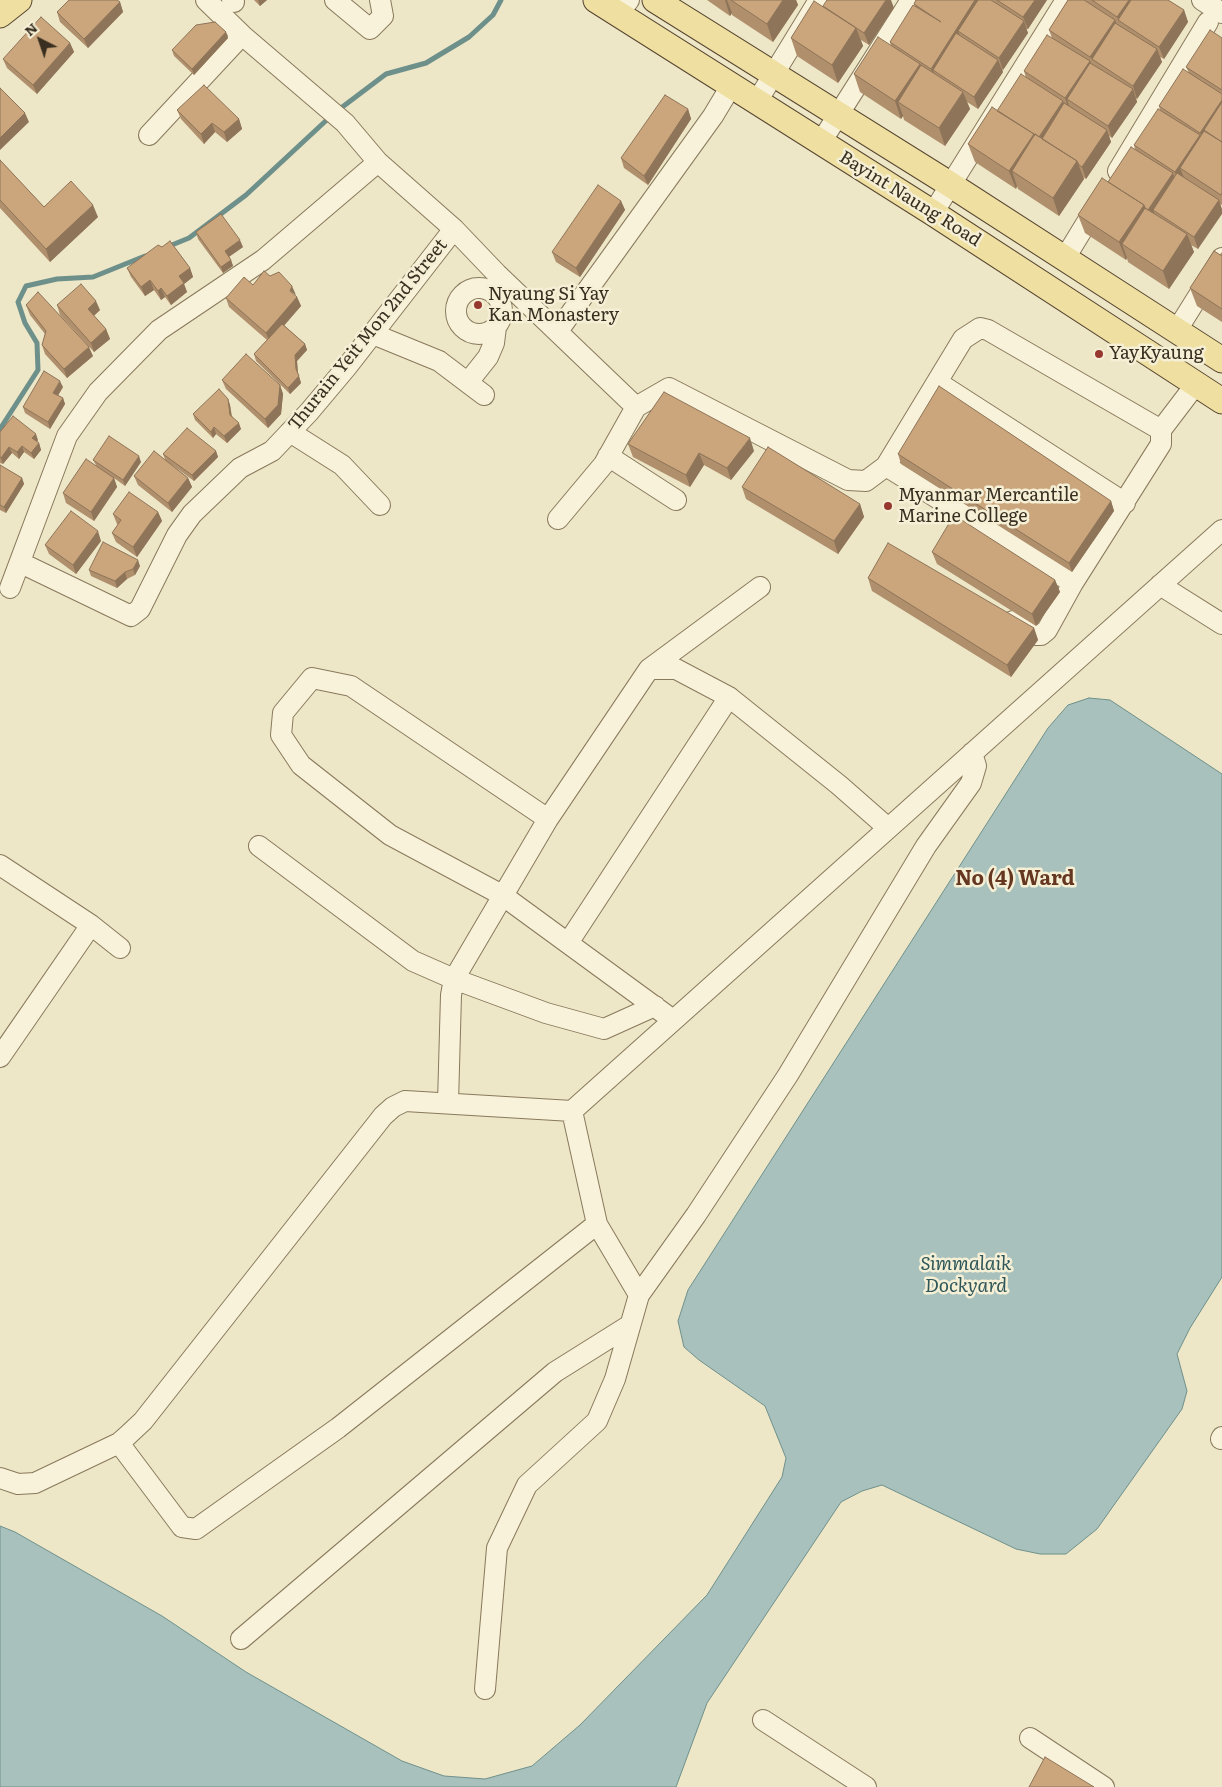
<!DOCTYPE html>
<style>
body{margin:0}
#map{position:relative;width:1222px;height:1787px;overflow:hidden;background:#ede6c7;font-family:Literata,serif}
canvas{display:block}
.north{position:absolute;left:15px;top:15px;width:50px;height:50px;-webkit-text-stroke:4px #f5efd6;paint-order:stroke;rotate:319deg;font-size:14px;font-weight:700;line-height:20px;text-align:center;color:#392f20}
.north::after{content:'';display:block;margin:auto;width:18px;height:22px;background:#392f20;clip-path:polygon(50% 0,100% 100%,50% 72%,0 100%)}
</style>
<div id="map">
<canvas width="1222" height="1787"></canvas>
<div class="north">N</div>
</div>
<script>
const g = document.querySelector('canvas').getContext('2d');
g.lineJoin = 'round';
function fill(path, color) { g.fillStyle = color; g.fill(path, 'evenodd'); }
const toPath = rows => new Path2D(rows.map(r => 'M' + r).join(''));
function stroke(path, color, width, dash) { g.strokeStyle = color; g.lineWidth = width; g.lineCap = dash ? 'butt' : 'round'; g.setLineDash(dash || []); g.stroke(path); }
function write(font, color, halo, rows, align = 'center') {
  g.font = font + ' Literata,serif'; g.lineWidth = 5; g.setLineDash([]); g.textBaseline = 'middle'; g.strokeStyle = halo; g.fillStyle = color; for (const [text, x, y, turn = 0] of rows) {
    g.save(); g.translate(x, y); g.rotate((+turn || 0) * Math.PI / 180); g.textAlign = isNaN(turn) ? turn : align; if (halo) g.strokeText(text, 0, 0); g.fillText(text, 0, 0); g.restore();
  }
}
const water = toPath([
 [1089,698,1110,700,1222,774,1222,1277,1190,1328,1177,1354,1187,1391,1182,1409,1097,1529,1066,1554,1040,1554,1016,1549,882,1485,862,1491,841,1502,707,1703,676,1787,0,1787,0,1526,15,1532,162,1616,246,1672,402,1761,444,1776,485,1779,532,1766,580,1725,707,1595,782,1477,786,1458,765,1406,699,1360,684,1347,678,1321,688,1290,1048,728,1068,705,1089,698]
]);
fill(water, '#a8c1bc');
stroke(water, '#6e908b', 1);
stroke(toPath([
 [337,111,386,74,426,63,469,37,493,15,501,0],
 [167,247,189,238,246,195,331,116],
 [0,429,38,370,37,343,25,323,18,302,26,286,57,279,93,277,145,256]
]), '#6e908b', 5);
const minor = toPath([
 [206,0,242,35,345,123,378,162,454,229,497,274,636,407],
 [232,0,234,2],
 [335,0,370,29,383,16,380,0],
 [1202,0,1222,13],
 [618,14,629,0],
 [756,103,819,0],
 [149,135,242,35],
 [821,142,911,0],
 [1118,171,1208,22],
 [933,213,1066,0],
 [1065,258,1098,204],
 '456 311a23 23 0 1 1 46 0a23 23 0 1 1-46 0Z',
 [1177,330,1222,258],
 [558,331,713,116,731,86],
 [373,334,439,361,484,395],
 [469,381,488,357,494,343,496,327],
 [937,382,1125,503],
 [1161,430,1196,384],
 [290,432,342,465,380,505],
 [608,456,676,500],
 [886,466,1073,583],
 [558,519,604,464,636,407,669,388,848,480,866,481,886,466,963,339,980,328,988,330,1161,430,1161,444,1073,583,1047,630,1041,635,1034,635,1013,621],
 [21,563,131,616,140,609,177,535,192,514,240,468,272,451,309,412,346,368,454,229],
 [1160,585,1222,624],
 [10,588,67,436,98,392,159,330,263,260,378,162],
 [649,669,676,669,729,697,839,785,888,828],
 [548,819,351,686,312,678,283,713,281,735,301,765,390,835,502,895,673,1020],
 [259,846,413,961,454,979,546,1013,604,1029,655,1006],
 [0,865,91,925,120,948],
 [568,943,729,697],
 [0,1057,91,925],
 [448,1103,451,995,454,979,548,819,649,669,760,587],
 [572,1111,597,1224,639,1295],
 [1221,1439,1222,1437],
 [119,1443,182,1527,196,1529,338,1428,597,1224],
 [0,1478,18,1484,35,1483,119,1443,127,1436,143,1421,383,1116,393,1107,405,1101,572,1111,1222,530],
 [241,1639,555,1372,630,1325],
 [485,1689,497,1548,527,1485,597,1421,615,1379,639,1295,696,1215,788,1075,926,846,971,783,976,766,972,753],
 [763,1720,866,1787],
 [1030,1738,1104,1787]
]);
const major = toPath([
 [596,0,933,213,1222,401],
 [655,0,951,185,1222,360],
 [0,15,19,0]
]);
stroke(minor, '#89795c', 22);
stroke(major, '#574630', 27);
stroke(minor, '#f8f2da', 20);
stroke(major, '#efdfa0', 25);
fill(toPath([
 [254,0,267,0,260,6],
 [707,0,796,0,798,5,773,42,732,15,732,13,730,16],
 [916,0,1047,0,1028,29,1026,29,1028,33,1003,70,1002,69,1003,72,978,109,967,102,970,109,945,146,904,120,903,116,901,119,860,92,854,74,891,46,890,42,915,6,914,4],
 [1068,0,1168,0,1184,10,1188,22,1164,59,1160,57,1162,62,1137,99,1136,98,1137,102,1112,138,1109,136,1111,142,1086,179,1083,177,1084,179,1059,216,1018,189,1017,186,1016,189,975,162,968,144,1026,78,1024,71,1052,38,1049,30],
 [120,2,123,12,88,48,60,22,57,12],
 [823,6,894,8,869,45,861,40,863,46,838,83,797,56,791,38,824,7],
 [226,32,228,38,194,75,174,56,172,50],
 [1222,38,1222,205,1220,204,1198,249,1191,245,1194,252,1169,289,1128,262,1127,258,1126,260,1085,233,1078,215,1108,182,1135,150,1134,145,1160,111,1159,106,1189,73,1186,67],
 [70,43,74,52,37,94,7,68,3,59],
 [688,109,691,119,648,185,624,168,621,158],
 [177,110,239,119,242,129,227,142,215,132,204,144,181,119],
 [0,160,44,207,98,217,50,262,0,208],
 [621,201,625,210,580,277,556,262,552,252],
 [196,232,243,247,229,257,231,260,233,266,223,273,198,239],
 [1222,252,1222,322,1197,306,1190,288],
 [127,268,190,268,193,277,184,284,187,292,171,305,165,297,161,300,154,290,145,296,131,277],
 [270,276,297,297,301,306,284,325,305,344,307,350,297,361,298,374,301,383,290,394,256,361,254,354,267,340,229,307,226,298],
 [26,305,93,356,67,378,45,354,42,345,45,334,30,315],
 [57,305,100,310,94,316,106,329,110,339,94,352,60,315],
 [222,380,280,385,283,394,281,414,268,428,226,389],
 [63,387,58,395,63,398,65,404,50,429,25,413,23,407],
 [228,399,230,405,232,416,241,429,227,443,216,434,213,438,195,420,193,414],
 [0,432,38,440,37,442,39,443,41,450,34,459,24,452,19,459,12,453,3,464,0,463],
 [628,444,754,451,731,480,704,465,690,487,633,457],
 [216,451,218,457,194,481,171,464,188,478,192,487,172,512,138,485,134,476,165,459,163,454],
 [898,454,1111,501,1114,511,1072,572,901,464],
 [93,460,141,462,125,486,114,478,117,487,94,521,66,503,63,493,96,465],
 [0,465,22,478,24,484,6,513,0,510],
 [742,487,860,504,864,517,838,554,746,499],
 [158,512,162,521,137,557,116,542,112,533,118,525,117,524,113,514],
 [101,541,76,574,49,554,45,545],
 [932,552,1055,580,1060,592,1036,626,937,564],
 [140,566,135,575,127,579,117,588,91,576,89,570],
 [868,578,1034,628,1038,640,1011,677,872,591]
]), '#af8f6c');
fill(toPath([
 [258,0,267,0,260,6],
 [725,0,727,0,732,13,730,16],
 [783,0,796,0,798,5,773,42,767,24],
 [886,0,891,0,894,8,869,45,864,33],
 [975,0,984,0,958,31,962,41,933,70,936,80,935,81,931,69],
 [1035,0,1047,0,1028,29,1023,17],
 [1129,0,1141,0,1119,20,1117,17],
 [120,2,123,12,88,48,84,39],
 [1184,10,1188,22,1164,59,1159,47],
 [1115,20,1120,32,1092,59,1090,57],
 [1024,21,1028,33,1003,70,999,58],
 [856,28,863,46,838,83,832,65],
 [226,32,228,38,194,75,192,69],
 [70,43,74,52,37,94,33,85],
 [1157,49,1162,62,1137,99,1133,86],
 [998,60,1003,72,978,109,974,97],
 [1090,61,1094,73,1067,99,1070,109,1069,111,1065,98],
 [920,64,926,82,898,102,903,116,901,119,895,101],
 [1133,89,1137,102,1112,138,1108,126],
 [963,92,970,109,945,146,939,128],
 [1222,100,1222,119,1204,130,1208,140,1204,145,1200,133],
 [1063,101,1067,113,1047,144,1038,138],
 [688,109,691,119,648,185,644,176],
 [25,113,29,122,0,150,0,138],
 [239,119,242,129,227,142,224,132],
 [212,123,215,132,204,144,201,134],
 [1107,130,1111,142,1086,179,1082,167],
 [1034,134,1040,152,1012,171,1017,186,1016,189,1009,171],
 [1200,135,1204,148,1180,168,1184,178,1179,185,1175,172],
 [1077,161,1084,179,1059,216,1053,198],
 [1173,173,1177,186,1153,210,1156,218,1148,210],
 [1219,200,1222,209,1222,214,1198,249,1194,237],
 [621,201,625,210,580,277,576,268],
 [93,205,98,217,50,262,46,249],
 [1144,205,1150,223,1122,244,1127,258,1126,260,1119,242],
 [1187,234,1194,252,1169,289,1163,271],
 [240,240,243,247,227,258,225,251],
 [231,260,233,266,223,273,221,267],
 [190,268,193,277,184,284,187,292,171,305,167,296,179,276],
 [150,280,154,290,145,296,141,287],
 [292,286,296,295,290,291],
 [161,288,165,297,161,300,158,291],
 [297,297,301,306,270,342,266,333],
 [96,301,100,310,91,318,88,309],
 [106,329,110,339,94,352,91,343],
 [305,344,307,350,297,361,298,375,296,369,295,355],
 [89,347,93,356,67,378,64,369],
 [299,376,301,383,290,394,288,388],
 [60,381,63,387,56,399,53,393],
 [280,385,283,394,281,414,268,428,265,419],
 [63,398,65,404,50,429,48,422],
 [228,399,230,405,232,421,230,415],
 [239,423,241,429,227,443,224,436],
 [214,427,216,434,213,438,211,432],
 [36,434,38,440,35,445,32,438],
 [750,438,754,451,731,480,727,468],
 [39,443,41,450,34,459,31,453],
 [22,446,24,452,19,459,17,452],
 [9,447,12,453,3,464,1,458],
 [216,451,218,457,194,481,192,475],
 [699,453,704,465,690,487,686,475],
 [139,456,141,462,125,486,123,480],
 [22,478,24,484,6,513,4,507],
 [114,478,117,487,94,521,91,512],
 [188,478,192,487,172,512,168,503],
 [1111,501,1114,511,1072,572,1069,563],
 [860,504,864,517,838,554,834,541],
 [158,512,162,521,137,557,133,547],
 [98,531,101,541,76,574,73,565],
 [138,560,140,566,135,575,133,569],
 [125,572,127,579,117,588,115,581],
 [1055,580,1060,592,1036,626,1032,614],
 [1034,628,1038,640,1011,677,1007,665]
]), '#8e7458');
const building = toPath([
 [69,0,117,0,120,2,84,39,57,12,69,0],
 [731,0,783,0,767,24,731,0],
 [827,0,886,0,864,33,823,6,827,0],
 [916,0,975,0,931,69,890,42,913,5,941,22,914,4,916,0],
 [978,0,991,0,1024,21,999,58,958,31,978,0],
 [997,0,1035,0,1023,17,997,0],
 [1068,0,1084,0,1115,20,1090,57,1049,30,1068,0],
 [1092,0,1129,0,1117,17,1092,0],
 [1131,0,1168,0,1184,10,1159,47,1118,20,1131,0],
 [814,1,856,28,832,65,791,38,814,1],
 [41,17,70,43,33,85,3,59,41,17],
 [215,22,226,32,192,69,172,50,196,25,215,22],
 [1115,23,1157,49,1133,86,1092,59,1115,23],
 [1210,30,1222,38,1222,90,1186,67,1210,30],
 [956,33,998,60,974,97,933,70,956,33],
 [1047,35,1090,61,1065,98,1024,71,1047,35],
 [878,37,920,64,895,101,854,74,878,37],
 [1090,63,1133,89,1108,126,1067,99,1090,63],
 [921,65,963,92,939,128,898,102,921,65],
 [1183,69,1222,94,1222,100,1200,133,1159,106,1183,69],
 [1021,74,1063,101,1039,137,1035,134,1034,136,1034,134,997,111,1021,74],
 [204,85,239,119,224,132,212,123,201,134,177,110,204,85],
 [0,88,25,113,0,138,0,88],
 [665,95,688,109,644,176,621,158,665,95],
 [1222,102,1222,142,1204,130,1222,102],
 [1064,103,1107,130,1082,167,1079,165,1077,161,1042,139,1064,103],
 [992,107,1034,134,1009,171,968,144,992,107],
 [1158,109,1200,135,1175,172,1134,145,1158,109],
 [1204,131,1222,142,1222,193,1221,195,1180,168,1204,131],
 [1035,134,1077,161,1053,198,1012,171,1035,134],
 [1131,147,1173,173,1148,210,1145,208,1144,205,1108,182,1131,147],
 [0,160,44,207,71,181,93,205,46,249,0,200,0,160],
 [1177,173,1219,200,1194,237,1153,210,1177,173],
 [1102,178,1144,205,1119,242,1078,215,1102,178],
 [598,185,621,201,576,268,552,252,598,185],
 [1145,208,1187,234,1163,271,1122,244,1145,208],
 [221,214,240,240,225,251,231,260,221,267,196,232,221,214],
 [170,241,190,268,179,276,184,283,167,296,161,288,158,291,150,280,141,287,127,268,158,245,162,247,170,241],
 [1214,251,1222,256,1222,309,1190,288,1214,251],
 [264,271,270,276,279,272,292,286,290,291,297,297,266,333,226,298,244,277,253,285,264,271],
 [81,284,96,301,88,309,106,329,91,343,57,305,81,284],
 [38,292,89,347,64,369,42,345,46,331,26,305,38,292],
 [282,324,305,344,295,355,296,369,299,376,288,388,254,354,282,324],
 [246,354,280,385,278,405,265,419,222,380,246,354],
 [44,371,60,381,53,393,63,398,48,422,23,407,44,371],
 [939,386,1111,501,1069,563,898,454,939,386],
 [219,389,228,399,230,415,239,423,224,436,214,427,211,432,193,414,219,389],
 [664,392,750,438,727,468,699,453,686,475,628,444,664,392],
 [13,416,36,434,32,438,39,443,31,453,22,446,17,452,9,447,1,458,0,457,0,432,13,416],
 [187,428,216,451,192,475,163,454,187,428],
 [109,436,139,456,123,480,93,460,109,436],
 [768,447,860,504,834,541,742,487,768,447],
 [154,451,188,478,168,503,134,476,154,451],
 [86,459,114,478,91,512,63,493,86,459],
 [0,465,22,478,4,507,0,505,0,465],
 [129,492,158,512,133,547,112,533,121,520,113,514,129,492],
 [71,511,98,531,73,565,45,545,71,511],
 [954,515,1055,580,1032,614,932,552,954,515],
 [103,542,138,560,133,569,125,572,115,581,89,570,103,542],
 [888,543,1034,628,1007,665,868,578,888,543],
 [1045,1757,1094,1787,1029,1787,1045,1757]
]);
fill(building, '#cba67d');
stroke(building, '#8e7458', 1);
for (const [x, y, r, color] of [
 [478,305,5,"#96382e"],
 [1099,354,5,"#96382e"],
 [888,506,5,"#96382e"]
]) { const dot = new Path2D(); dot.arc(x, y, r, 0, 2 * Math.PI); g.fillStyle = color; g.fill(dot); stroke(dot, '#f5efd6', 2); }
write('18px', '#392f20', '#f5efd6', [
 ["Bayint Naung Road",910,199,32],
 ["Thurain Yeit Mon 2nd Street",368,335,-51]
]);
write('18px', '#392f20', '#f5efd6', [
 ["Nyaung Si Yay",488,295],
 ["Kan Monastery",488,316],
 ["YayKyaung",1109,354],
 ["Myanmar Mercantile",898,496],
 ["Marine College",898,517]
], 'left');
write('italic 19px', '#2f5759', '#f5efd6', [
 ["Simmalaik",966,1264],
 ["Dockyard",966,1286]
]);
write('bold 20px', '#653620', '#f5efd6', [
 ["No (4) Ward",1015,879]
]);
</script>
